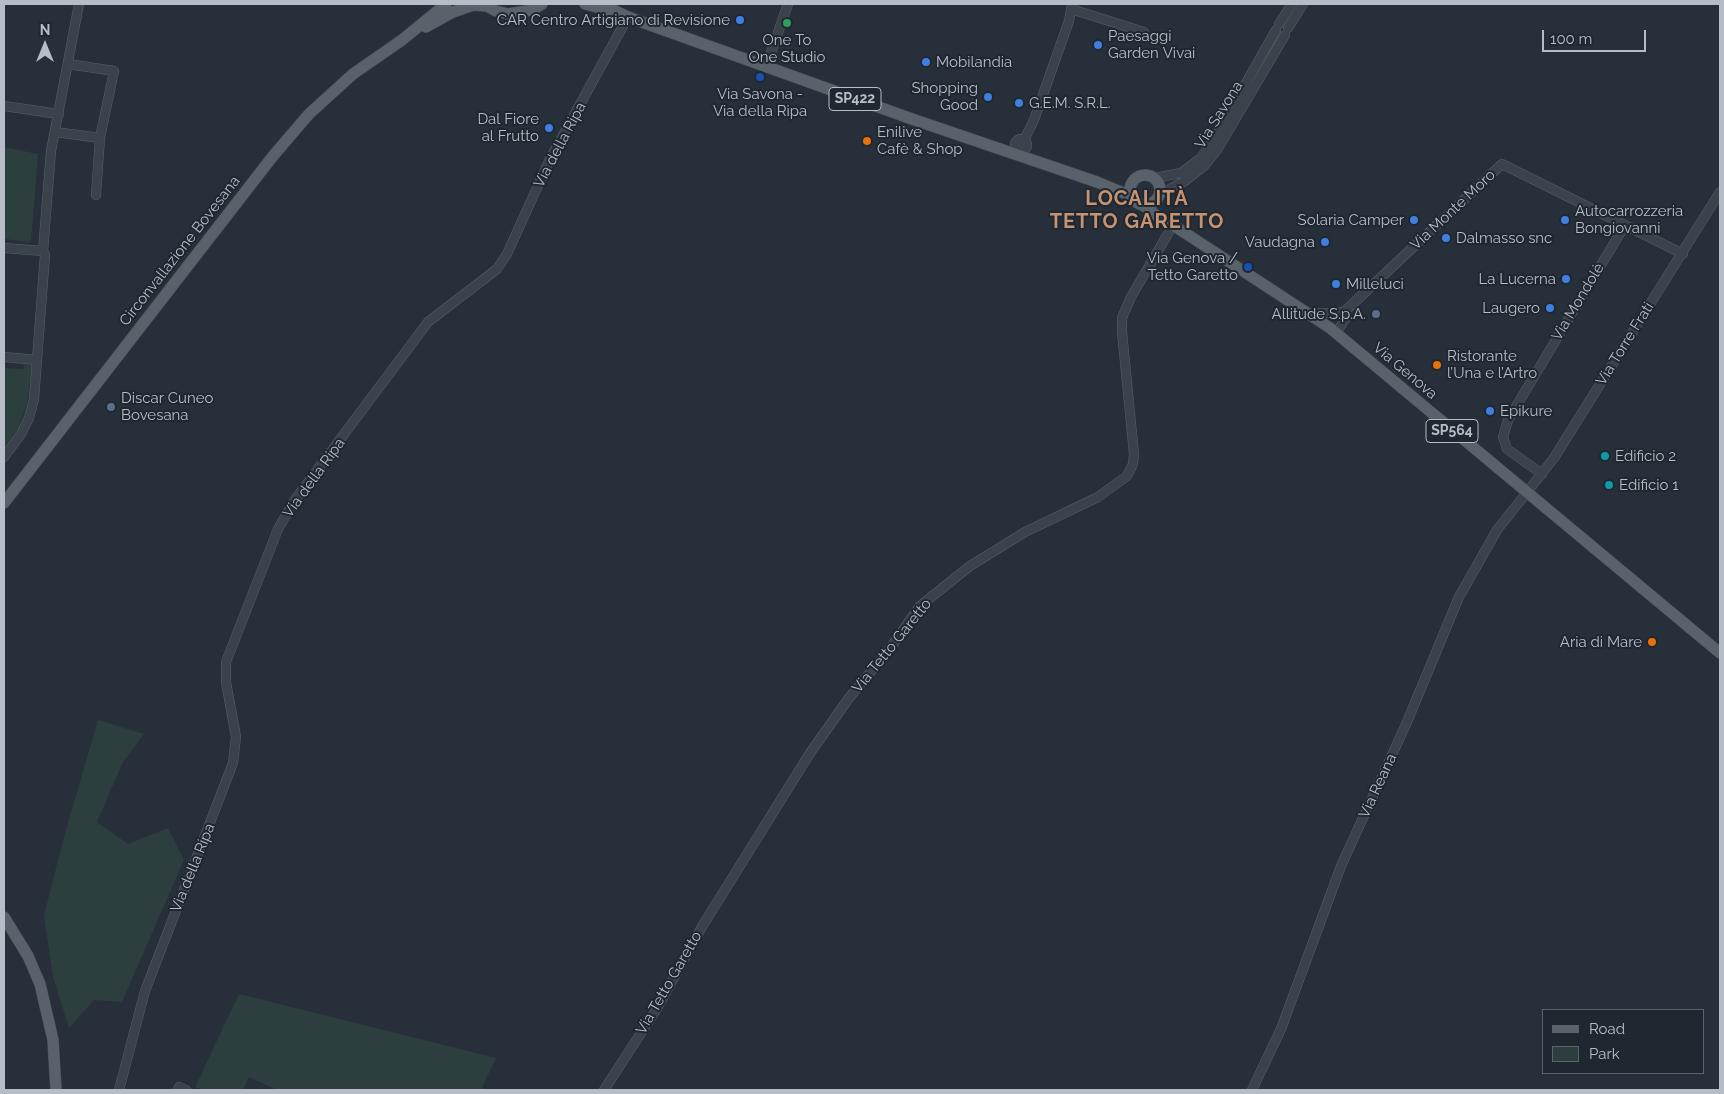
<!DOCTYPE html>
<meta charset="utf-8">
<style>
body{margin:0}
#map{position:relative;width:1724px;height:1094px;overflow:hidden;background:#27303a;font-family:Raleway,sans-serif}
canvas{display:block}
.frame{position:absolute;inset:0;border:5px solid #b6bdc6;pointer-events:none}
.legend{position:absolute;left:1542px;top:1009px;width:162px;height:65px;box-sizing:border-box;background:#1f2730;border:1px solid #5b636c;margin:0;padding:6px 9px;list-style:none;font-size:15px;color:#b6bdc6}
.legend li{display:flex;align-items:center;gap:10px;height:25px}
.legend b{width:25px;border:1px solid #5b636c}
.north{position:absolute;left:20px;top:20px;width:50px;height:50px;-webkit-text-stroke:4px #1f2730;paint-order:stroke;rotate:0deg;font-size:14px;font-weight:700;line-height:20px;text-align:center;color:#b6bdc6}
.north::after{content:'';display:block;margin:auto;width:18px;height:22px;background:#b6bdc6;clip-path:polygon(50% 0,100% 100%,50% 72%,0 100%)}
.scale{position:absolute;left:1542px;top:30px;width:104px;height:22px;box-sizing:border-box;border:2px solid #b6bdc6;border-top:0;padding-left:6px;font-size:15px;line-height:18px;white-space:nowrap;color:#b6bdc6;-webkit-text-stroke:4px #1f2730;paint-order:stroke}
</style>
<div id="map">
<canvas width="1724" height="1094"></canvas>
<div class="frame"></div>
<ul class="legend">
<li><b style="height:6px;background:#59616a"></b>Road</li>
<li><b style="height:14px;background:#2c3e3d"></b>Park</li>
</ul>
<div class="north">N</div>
<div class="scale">100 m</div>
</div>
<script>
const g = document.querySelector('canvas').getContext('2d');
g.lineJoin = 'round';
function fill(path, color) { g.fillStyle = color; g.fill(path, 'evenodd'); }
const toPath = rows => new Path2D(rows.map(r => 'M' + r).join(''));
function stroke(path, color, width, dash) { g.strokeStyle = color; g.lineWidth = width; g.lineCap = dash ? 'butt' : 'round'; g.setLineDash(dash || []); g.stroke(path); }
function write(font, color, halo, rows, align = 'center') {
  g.font = font + ' Raleway,sans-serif'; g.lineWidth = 4; g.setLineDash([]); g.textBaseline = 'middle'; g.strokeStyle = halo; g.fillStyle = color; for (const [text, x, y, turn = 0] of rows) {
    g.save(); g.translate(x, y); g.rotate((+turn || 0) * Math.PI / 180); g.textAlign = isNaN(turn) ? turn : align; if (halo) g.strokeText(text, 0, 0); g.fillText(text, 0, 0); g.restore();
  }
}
fill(toPath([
 [4,147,38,154,31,242,4,239],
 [24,364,32,365,27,404,18,428,4,448,4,368,23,369],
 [98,720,144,734,123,762,97,822,128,844,168,828,184,860,122,1002,94,1000,69,1028,53,977,44,915,65,833],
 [239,994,496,1058,481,1090,277,1090,249,1077,243,1090,203,1090,195,1087]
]), '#2c3e3d');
const minor = toPath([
 [1071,9,1144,32],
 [1279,24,1292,4],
 [1288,28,1303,4],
 [68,64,114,71,100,138,96,195],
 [766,67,788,4],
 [4,106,59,114],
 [55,132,100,138],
 '1015 145a6 6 0 1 1 12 0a6 6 0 1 1-12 0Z',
 [1024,140,1034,120,1069,21,1072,4],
 [1155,178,1181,173,1201,158,1216,136,1276,30],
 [1161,191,1168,190,1185,181,1205,165,1217,150,1285,35],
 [4,248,43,251],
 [1308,314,1344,312,1502,164,1683,254],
 [1336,333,1346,318,1344,312],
 [4,357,37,360],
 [4,457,21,434,29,418,34,399,45,255,43,251,51,151,79,4],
 [1542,474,1507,449,1503,437,1508,420,1625,225],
 [119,1090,145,991,233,763,236,737,226,682,226,662,278,529,294,501,428,322,497,269,507,254,550,159,628,17],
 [178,1090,179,1087,186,1090],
 [604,1090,656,1010,703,925,810,753,849,698,891,647,920,606,970,566,1025,532,1098,497,1127,476,1133,464,1134,454,1122,332,1122,318,1131,297,1173,225],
 [1252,1090,1281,1029,1341,866,1407,722,1459,597,1497,530,1554,458,1720,192]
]);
const major = toPath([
 [483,4,496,11,508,14,532,10,542,4],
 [585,4,608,10],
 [601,4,628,17,912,119,1097,182,1131,196],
 [426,27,453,12,473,5,485,6],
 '1130 190a15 15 0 1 1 30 0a15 15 0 1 1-30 0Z',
 [1144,206,1161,219,1176,227,1330,328,1720,653],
 [4,503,273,156,309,114,353,74,402,40,446,4],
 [4,917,28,956,40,984,53,1040,56,1090]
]);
stroke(minor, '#586069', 10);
stroke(major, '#434b54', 12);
stroke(minor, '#3a424b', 9);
stroke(major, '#59616a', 11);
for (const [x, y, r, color] of [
 [740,20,5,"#3f7fe0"],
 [787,23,5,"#2e9e5b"],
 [1098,45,5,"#3f7fe0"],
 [926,62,5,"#3f7fe0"],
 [760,77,5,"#1a4fb4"],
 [988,97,5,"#3f7fe0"],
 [1019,103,5,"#3f7fe0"],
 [549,128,5,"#3f7fe0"],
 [867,141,5,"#e8710a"],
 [1414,220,5,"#3f7fe0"],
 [1565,220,5,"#3f7fe0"],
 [1446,238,5,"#3f7fe0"],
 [1325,242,5,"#3f7fe0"],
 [1248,267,5,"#1a4fb4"],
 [1566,279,5,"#3f7fe0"],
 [1336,284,5,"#3f7fe0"],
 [1550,308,5,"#3f7fe0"],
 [1376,314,5,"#5c6f8a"],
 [1437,365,5,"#e8710a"],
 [111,407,5,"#5c6f8a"],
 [1490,411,5,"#3f7fe0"],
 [1605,456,5,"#0f9aa8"],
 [1609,485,5,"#0f9aa8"],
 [1652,642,5,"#e8710a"]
]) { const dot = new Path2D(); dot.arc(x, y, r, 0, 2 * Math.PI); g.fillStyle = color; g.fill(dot); stroke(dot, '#1f2730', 2); }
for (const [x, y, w] of [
 [855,99,52],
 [1452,431,52]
]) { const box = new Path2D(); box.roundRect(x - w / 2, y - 11.5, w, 23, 4); g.fillStyle = '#1f2730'; g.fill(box); stroke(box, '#b6bdc6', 1); }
write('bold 14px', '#b6bdc6', null, [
 ["SP422",855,99],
 ["SP564",1452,431]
]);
write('15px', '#b6bdc6', '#1f2730', [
 ["CAR Centro Artigiano di Revisione",730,20,"right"],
 ["Paesaggi",1108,36],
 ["Garden Vivai",1108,53],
 ["One To",787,40,"center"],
 ["One Studio",787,57,"center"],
 ["Mobilandia",936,62],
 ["Shopping",978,88,"right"],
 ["Good",978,105,"right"],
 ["Via Savona -",760,94,"center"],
 ["Via della Ripa",760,111,"center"],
 ["G.E.M. S.R.L.",1029,103],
 ["Dal Fiore",539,119,"right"],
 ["al Frutto",539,136,"right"],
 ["Enilive",877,132],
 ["Cafè & Shop",877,149],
 ["Autocarrozzeria",1575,211],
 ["Bongiovanni",1575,228],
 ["Solaria Camper",1404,220,"right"],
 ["Dalmasso snc",1456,238],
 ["Vaudagna",1315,242,"right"],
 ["Via Genova /",1238,258,"right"],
 ["Tetto Garetto",1238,275,"right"],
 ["La Lucerna",1556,279,"right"],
 ["Milleluci",1346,284],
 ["Laugero",1540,308,"right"],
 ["Allitude S.p.A.",1366,314,"right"],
 ["Ristorante",1447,356],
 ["l’Una e l’Artro",1447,373],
 ["Discar Cuneo",121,398],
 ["Bovesana",121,415],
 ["Epikure",1500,411],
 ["Edificio 2",1615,456],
 ["Edificio 1",1619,485],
 ["Aria di Mare",1642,642,"right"]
], 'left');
write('15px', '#b6bdc6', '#1f2730', [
 ["Via Savona",1219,115,-58],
 ["Via della Ripa",560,145,-62],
 ["Via Monte Moro",1453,210,-43],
 ["Circonvallazione Bovesana",180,251,-52],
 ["Via Mondolè",1578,302,-59],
 ["Via Torre Frati",1625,344,-58],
 ["Via Genova",1405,371,40],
 ["Via della Ripa",314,478,-54],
 ["Via Tetto Garetto",892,646,-51],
 ["Via Reana",1378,786,-65],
 ["Via della Ripa",193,868,-68],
 ["Via Tetto Garetto",669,983,-60]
]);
g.letterSpacing = '1px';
write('bold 20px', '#c79270', '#1f2730', [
 ["LOCALITÀ",1137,199],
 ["TETTO GARETTO",1137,222]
]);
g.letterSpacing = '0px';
</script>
